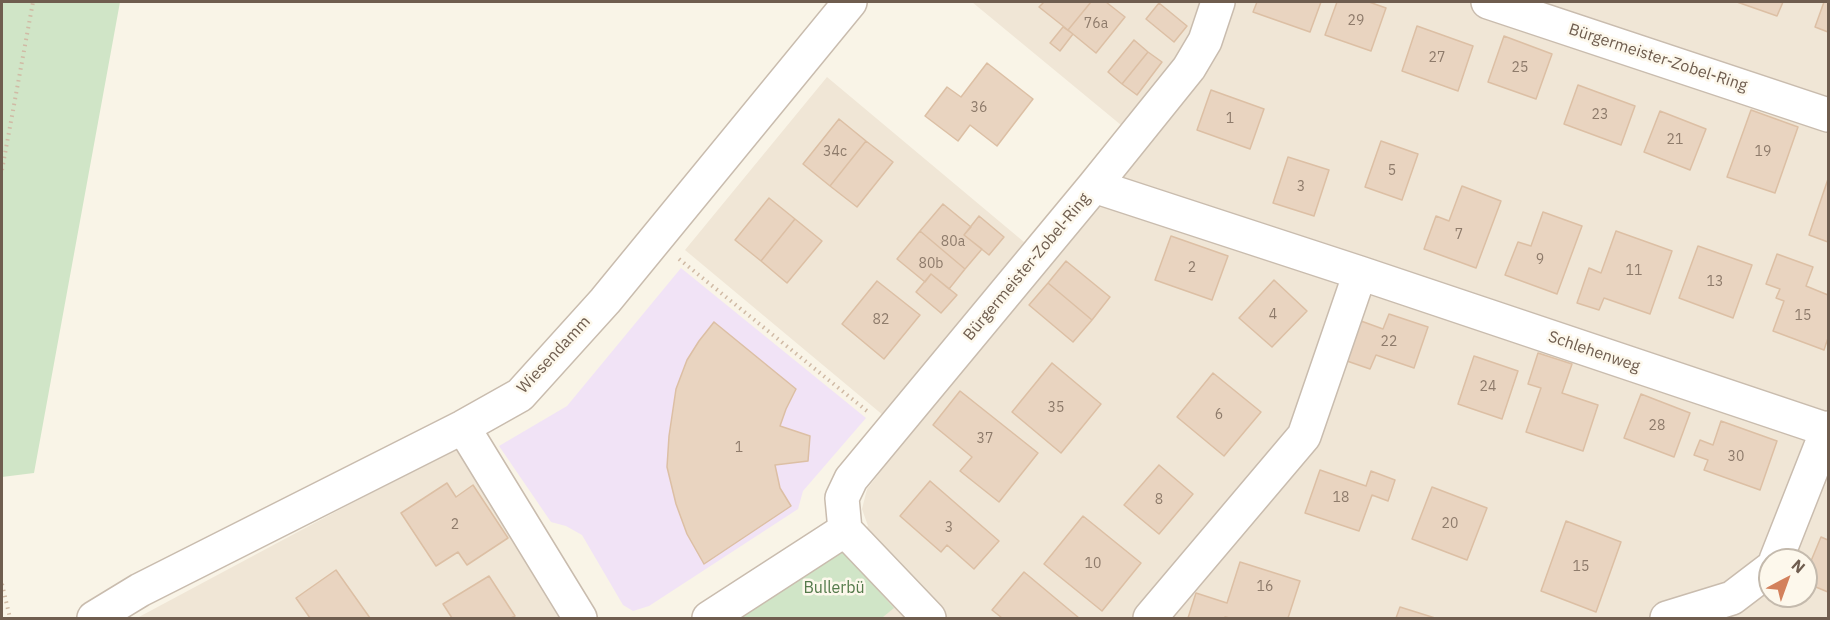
<!DOCTYPE html>
<meta charset="utf-8">
<style>
body{margin:0}
#map{position:relative;width:1830px;height:620px;overflow:hidden;background:#f9f4e7;font-family:"IBM Plex Sans",sans-serif}
canvas{display:block}
.frame{position:absolute;inset:0;border:3px solid #6f5d4f;pointer-events:none}
.north{position:absolute;left:1758px;top:548px;width:60px;height:60px;box-sizing:border-box;background:#fdf8ec;border:2px solid #c4baad;border-radius:50%;rotate:41deg;font-size:16px;font-weight:700;line-height:24px;text-align:center;color:#6f5d4f}
.north::after{content:'';display:block;margin:auto;width:21px;height:27px;background:#d3815c;clip-path:polygon(50% 0,100% 100%,50% 72%,0 100%)}
</style>
<div id="map">
<canvas width="1830" height="620"></canvas>
<div class="frame"></div>
<div class="north">N</div>
</div>
<script>
const g = document.querySelector('canvas').getContext('2d');
g.lineJoin = 'round';
function fill(path, color) { g.fillStyle = color; g.fill(path, 'evenodd'); }
const toPath = rows => new Path2D(rows.map(r => 'M' + r).join(''));
function stroke(path, color, width, dash) { g.strokeStyle = color; g.lineWidth = width; g.lineCap = dash ? 'butt' : 'round'; g.setLineDash(dash || []); g.stroke(path); }
function write(font, color, halo, rows, align = 'center') {
  g.font = font + ' "IBM Plex Sans",sans-serif'; g.lineWidth = 5; g.setLineDash([]); g.textBaseline = 'middle'; g.strokeStyle = halo; g.fillStyle = color; for (const [text, x, y, turn = 0] of rows) {
    g.save(); g.translate(x, y); g.rotate((+turn || 0) * Math.PI / 180); g.textAlign = isNaN(turn) ? turn : align; if (halo) g.strokeText(text, 0, 0); g.fillText(text, 0, 0); g.restore();
  }
}
fill(toPath([
 [972,2,1828,2,1828,618,882,618,893,608,840,547,868,526,862,509,867,489,908,436,685,250,827,77,1024,242,1121,125],
 [1770,560,1806,560,1806,596,1770,596],
 [458,448,562,618,137,618,337,511]
]), '#f0e6d6');
fill(toPath([
 [681,268,866,418,803,491,798,509,649,606,633,611,623,605,582,535,566,526,551,522,499,446,567,406]
]), '#f1e3f6');
fill(toPath([
 [2,2,120,2,34,473,2,477],
 [840,547,894,608,882,618,740,618,738,616]
]), '#d0e5c7');
const building = toPath([
 [1044,2,1091,2,1068,30,1039,7,1044,2],
 [1091,2,1106,2,1125,17,1096,53,1068,30,1091,2],
 [1257,2,1321,2,1310,32,1253,12,1257,2],
 [1337,2,1369,2,1386,8,1371,51,1325,35,1337,2],
 [1737,2,1783,2,1777,16,1737,2],
 [1824,2,1828,2,1828,32,1815,27,1824,2],
 [1159,3,1187,26,1174,42,1146,19,1159,3],
 [1417,26,1473,46,1458,91,1402,71,1417,26],
 [1063,27,1073,34,1060,51,1050,43,1063,27],
 [1504,36,1552,54,1536,99,1488,82,1504,36],
 [1134,40,1148,52,1122,84,1108,72,1134,40],
 [1148,52,1162,62,1137,95,1122,84,1148,52],
 [987,63,1033,99,997,146,970,125,958,141,925,116,947,87,961,97,987,63],
 [1578,85,1635,106,1621,145,1564,124,1578,85],
 [1211,90,1264,109,1250,149,1197,130,1211,90],
 [1751,110,1798,127,1775,193,1727,177,1751,110],
 [1660,111,1706,129,1690,170,1644,152,1660,111],
 [839,119,866,141,830,186,803,164,839,119],
 [866,141,893,162,857,207,830,186,866,141],
 [1381,141,1418,154,1402,200,1365,187,1381,141],
 [1288,157,1329,170,1314,216,1273,203,1288,157],
 [1828,179,1828,242,1809,235,1828,179],
 [1462,186,1501,201,1476,268,1424,249,1436,216,1449,221,1462,186],
 [769,198,795,219,761,261,735,240,769,198],
 [943,204,971,227,964,235,982,249,965,269,920,231,943,204],
 [1543,212,1582,226,1557,294,1505,275,1518,242,1531,246,1543,212],
 [979,216,1004,237,989,255,964,235,979,216],
 [795,219,822,241,787,283,761,261,795,219],
 [920,231,965,269,949,289,931,274,925,282,897,259,920,231],
 [1616,231,1672,251,1650,314,1604,298,1599,310,1577,303,1589,268,1601,273,1616,231],
 [1171,236,1228,256,1212,300,1155,280,1171,236],
 [1698,246,1752,265,1733,318,1679,298,1698,246],
 [1777,254,1813,267,1806,286,1828,295,1828,338,1824,350,1773,331,1784,301,1776,298,1780,289,1766,284,1777,254],
 [1066,261,1110,297,1092,320,1048,283,1066,261],
 [931,274,957,295,941,313,916,292,931,274],
 [1274,280,1307,311,1272,347,1239,318,1274,280],
 [877,281,920,315,884,359,842,324,877,281],
 [1048,283,1092,320,1073,342,1029,305,1048,283],
 [1389,314,1428,327,1414,368,1376,355,1370,369,1347,361,1361,321,1383,329,1389,314],
 [714,322,796,389,786,409,780,426,810,436,808,461,775,465,780,488,791,506,704,564,687,534,676,504,667,467,669,436,676,389,687,360,699,341,714,322],
 [1538,353,1572,364,1562,393,1598,405,1583,451,1526,432,1541,388,1528,384,1538,353],
 [1474,356,1518,371,1502,419,1458,404,1474,356],
 [1052,363,1101,404,1061,453,1012,412,1052,363],
 [1213,373,1261,412,1224,456,1177,417,1213,373],
 [960,391,1038,453,999,502,960,471,972,457,933,425,960,391],
 [1641,394,1690,413,1674,457,1624,438,1641,394],
 [1721,421,1777,441,1760,490,1704,470,1708,460,1694,455,1700,440,1713,445,1721,421],
 [1159,465,1193,494,1159,534,1124,505,1159,465],
 [1320,470,1366,486,1371,471,1395,480,1388,501,1372,495,1359,531,1305,513,1320,470],
 [930,481,999,541,974,569,947,545,941,552,900,516,930,481],
 [447,483,456,497,473,485,508,538,467,565,458,552,436,566,401,513,447,483],
 [1432,487,1487,508,1467,560,1412,539,1432,487],
 [1083,516,1141,563,1102,611,1044,564,1083,516],
 [1566,521,1621,542,1596,612,1541,591,1566,521],
 [1821,537,1828,540,1828,592,1806,583,1806,573,1821,537],
 [1240,562,1300,581,1288,618,1230,618,1225,617,1224,618,1188,618,1196,593,1227,603,1240,562],
 [336,570,370,618,310,618,296,598,336,570],
 [1024,572,1079,618,1002,618,992,610,1024,572],
 [489,576,515,616,511,618,452,618,443,604,489,576],
 [1400,607,1435,618,1396,618,1400,607]
]);
fill(building, '#e9d4c0');
stroke(building, '#dcbfa4', 1.5);
const minor = toPath([
 [1488,2,1828,115],
 [1094,186,1360,273,1828,430],
 [463,427,580,618],
 [1776,560,1828,428],
 [94,618,140,590,463,427,520,395,605,301,850,2],
 [709,618,845,530],
 [929,618,845,530,842,498,851,479,1094,186,1189,68,1205,41,1218,2],
 [1150,618,1304,436,1360,273],
 [1667,618,1732,598,1770,569]
]);
stroke(minor, '#c9bcae', 36);
stroke(toPath([
 [2,170,33,2],
 [679,259,867,411],
 [2,584,10,618]
]), '#d0baa5', 4, [1.5, 4.5]);
stroke(minor, '#fff', 33);
write('14px', '#8e7b6b', null, [
 ["29",1356,21],
 ["76a",1096,24],
 ["27",1437,58],
 ["25",1520,68],
 ["36",979,108],
 ["23",1600,115],
 ["1",1230,119],
 ["21",1675,140],
 ["34c",835,152],
 ["19",1763,152],
 ["5",1392,171],
 ["3",1301,187],
 ["7",1459,235],
 ["80a",953,242],
 ["9",1540,260],
 ["80b",931,264],
 ["2",1192,268],
 ["11",1634,271],
 ["13",1715,282],
 ["4",1273,315],
 ["15",1803,316],
 ["82",881,320],
 ["22",1389,342],
 ["24",1488,387],
 ["35",1056,408],
 ["6",1219,415],
 ["28",1657,426],
 ["37",985,439],
 ["1",739,448],
 ["30",1736,457],
 ["18",1341,498],
 ["8",1159,500],
 ["20",1450,524],
 ["2",455,525],
 ["3",949,528],
 ["10",1093,564],
 ["15",1581,567],
 ["16",1265,587]
]);
write('16px', '#6f5d4f', '#fdf8ec', [
 ["Bürgermeister-Zobel-Ring",1658,58,18],
 ["Bürgermeister-Zobel-Ring",1027,267,-50],
 ["Schlehenweg",1594,352,19],
 ["Wiesendamm",554,355,-47]
]);
write('16px', '#547a4b', '#fdf8ec', [
 ["Bullerbü",834,588]
]);
</script>
